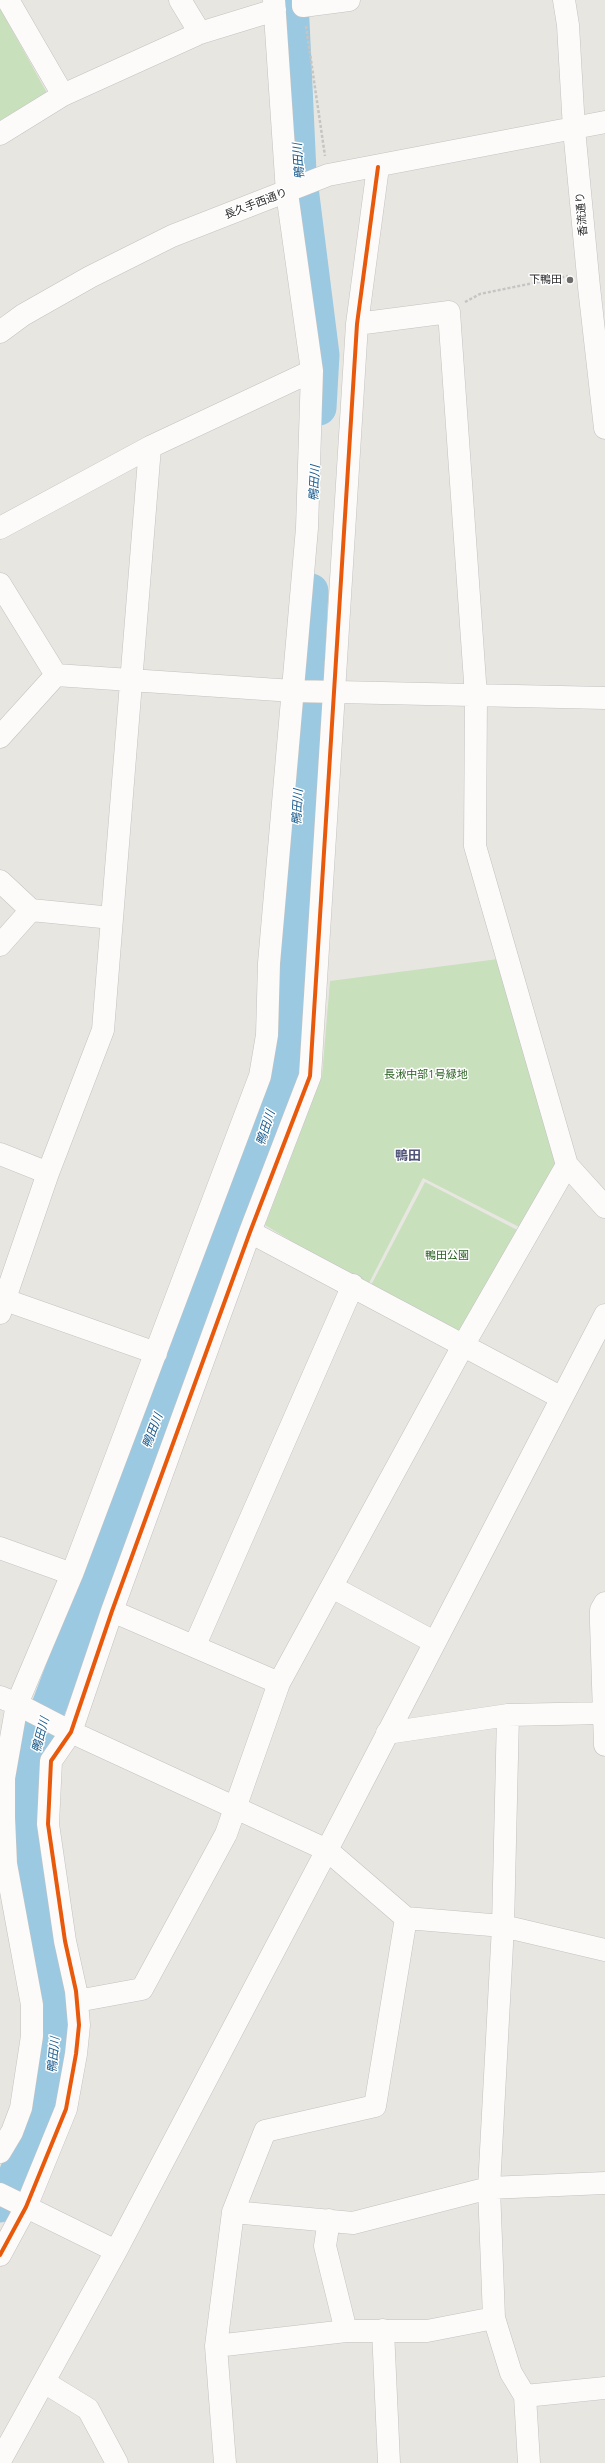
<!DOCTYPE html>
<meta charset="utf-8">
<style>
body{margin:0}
canvas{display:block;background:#e8e6e1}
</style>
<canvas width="605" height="2463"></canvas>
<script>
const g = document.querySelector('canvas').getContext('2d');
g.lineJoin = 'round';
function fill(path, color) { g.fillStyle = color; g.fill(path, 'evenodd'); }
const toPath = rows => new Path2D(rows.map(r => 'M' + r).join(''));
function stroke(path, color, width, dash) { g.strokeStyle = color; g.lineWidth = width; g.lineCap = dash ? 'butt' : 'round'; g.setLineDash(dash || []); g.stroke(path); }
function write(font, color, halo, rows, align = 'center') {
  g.font = font + ' "Open Sans","Noto Sans JP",sans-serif'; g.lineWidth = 3; g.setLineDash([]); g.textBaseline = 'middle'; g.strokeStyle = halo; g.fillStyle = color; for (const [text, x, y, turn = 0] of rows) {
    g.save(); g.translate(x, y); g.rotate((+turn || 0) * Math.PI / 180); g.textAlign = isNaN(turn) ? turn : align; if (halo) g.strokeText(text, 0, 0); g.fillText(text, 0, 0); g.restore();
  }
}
fill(toPath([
 [0,8,47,93,0,123],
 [498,959,562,1167,525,1230,423,1178,367,1287,265,1225,322,1076,330,981],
 [425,1182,523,1233,462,1336,369,1289]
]), '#c9e0bd');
stroke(toPath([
 [291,0,299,172,322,355,319,408],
 [0,2205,15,2177,50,2091,56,2060,57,2029,34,1907,30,1859,27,1810,37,1738,256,1157,284,1071,288,1029,311,591]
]), '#9cc9e2', 35);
const minor = toPath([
 [8,0,63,95],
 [180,0,200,33],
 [303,0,303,6,349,0],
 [564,0,568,25,574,129,589,287,605,428],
 [0,134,63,95,200,33,275,10],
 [357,324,449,312,476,696,475,846,567,1165,605,1207],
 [0,332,23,315,90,277,172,236,328,175,605,122],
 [0,528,150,447,312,371],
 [0,584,56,675,293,691,605,698],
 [0,737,56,675],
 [0,881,31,910,112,918],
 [0,945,31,910],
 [0,1154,48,1173],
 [250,1232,560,1397],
 [0,1298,156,1353],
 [0,1313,48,1173,103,1030,150,447],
 [0,1548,72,1574],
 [332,1587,434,1642],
 [605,1603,601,1610,601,1623,605,1745],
 [112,1611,279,1683,464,1344,567,1165],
 [195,1645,353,1285],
 [0,1697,17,1704,72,1574,260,1076,267,1035,269,963,307,528,312,371,287,193,274,0],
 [387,1733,508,1715],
 [605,1950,503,1926,489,2188,605,2183],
 [77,2001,142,1989,226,1834,279,1683],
 [0,2152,12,2132,21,2108,32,2036,32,2005,6,1864,4,1818,4,1778,17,1704,71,1732,327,1850,605,1315],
 [0,2194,116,2251],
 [233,2212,353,2223,489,2188,494,2318,511,2373,525,2396,529,2463],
 [329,2220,325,2246,346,2331],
 [0,2255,26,2207,66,2109,76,2054,79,2025,76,1991,65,1941,48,1824,51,1761,71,1732,112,1611,250,1232,310,1076,357,324,378,167],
 [383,2330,389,2463],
 [216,2346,346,2331,427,2331,494,2318],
 [44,2382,88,2409,117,2463],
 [525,2396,605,2388],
 [0,2461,116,2251,327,1850,406,1918,503,1926,508,1715,605,1713],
 [225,2463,216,2346,233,2212,265,2131,375,2106,406,1918]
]);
stroke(minor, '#c2c2c1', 23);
stroke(toPath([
 [306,26,325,156],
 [465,302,480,294,568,276]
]), '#c5c5c4', 2.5, [3, 2]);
stroke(minor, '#fcfbfa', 22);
stroke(toPath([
 [0,2255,26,2207,66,2109,76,2054,79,2025,76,1991,65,1941,48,1824,51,1761,71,1732,112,1611,250,1232,310,1076,357,324,378,167]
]), '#e8590c', 4);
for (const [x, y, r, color] of [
 [570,280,4,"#6d6c6b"]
]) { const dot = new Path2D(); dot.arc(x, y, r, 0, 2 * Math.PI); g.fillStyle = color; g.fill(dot); stroke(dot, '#fff', 1.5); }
write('11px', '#2b2b2b', '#fff', [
 ["長久手西通り",256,204,-21],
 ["香流通り",582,214,-95]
]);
write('11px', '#2b2b2b', '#fff', [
 ["下鴨田",562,280]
], 'right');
write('11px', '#296121', '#fff', [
 ["長湫中部1号緑地",426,1075],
 ["鴨田公園",447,1256]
]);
write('italic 12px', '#1b5c8e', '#fff', [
 ["鴨田川",299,161,-94],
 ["鴨田川",315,483,-87],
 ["鴨田川",298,807,-87],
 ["鴨田川",266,1128,-72],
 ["鴨田川",153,1431,-69],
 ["鴨田川",41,1735,-75],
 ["鴨田川",54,2055,-85]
]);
write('bold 13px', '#4f5377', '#fff', [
 ["鴨田",408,1156]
]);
</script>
